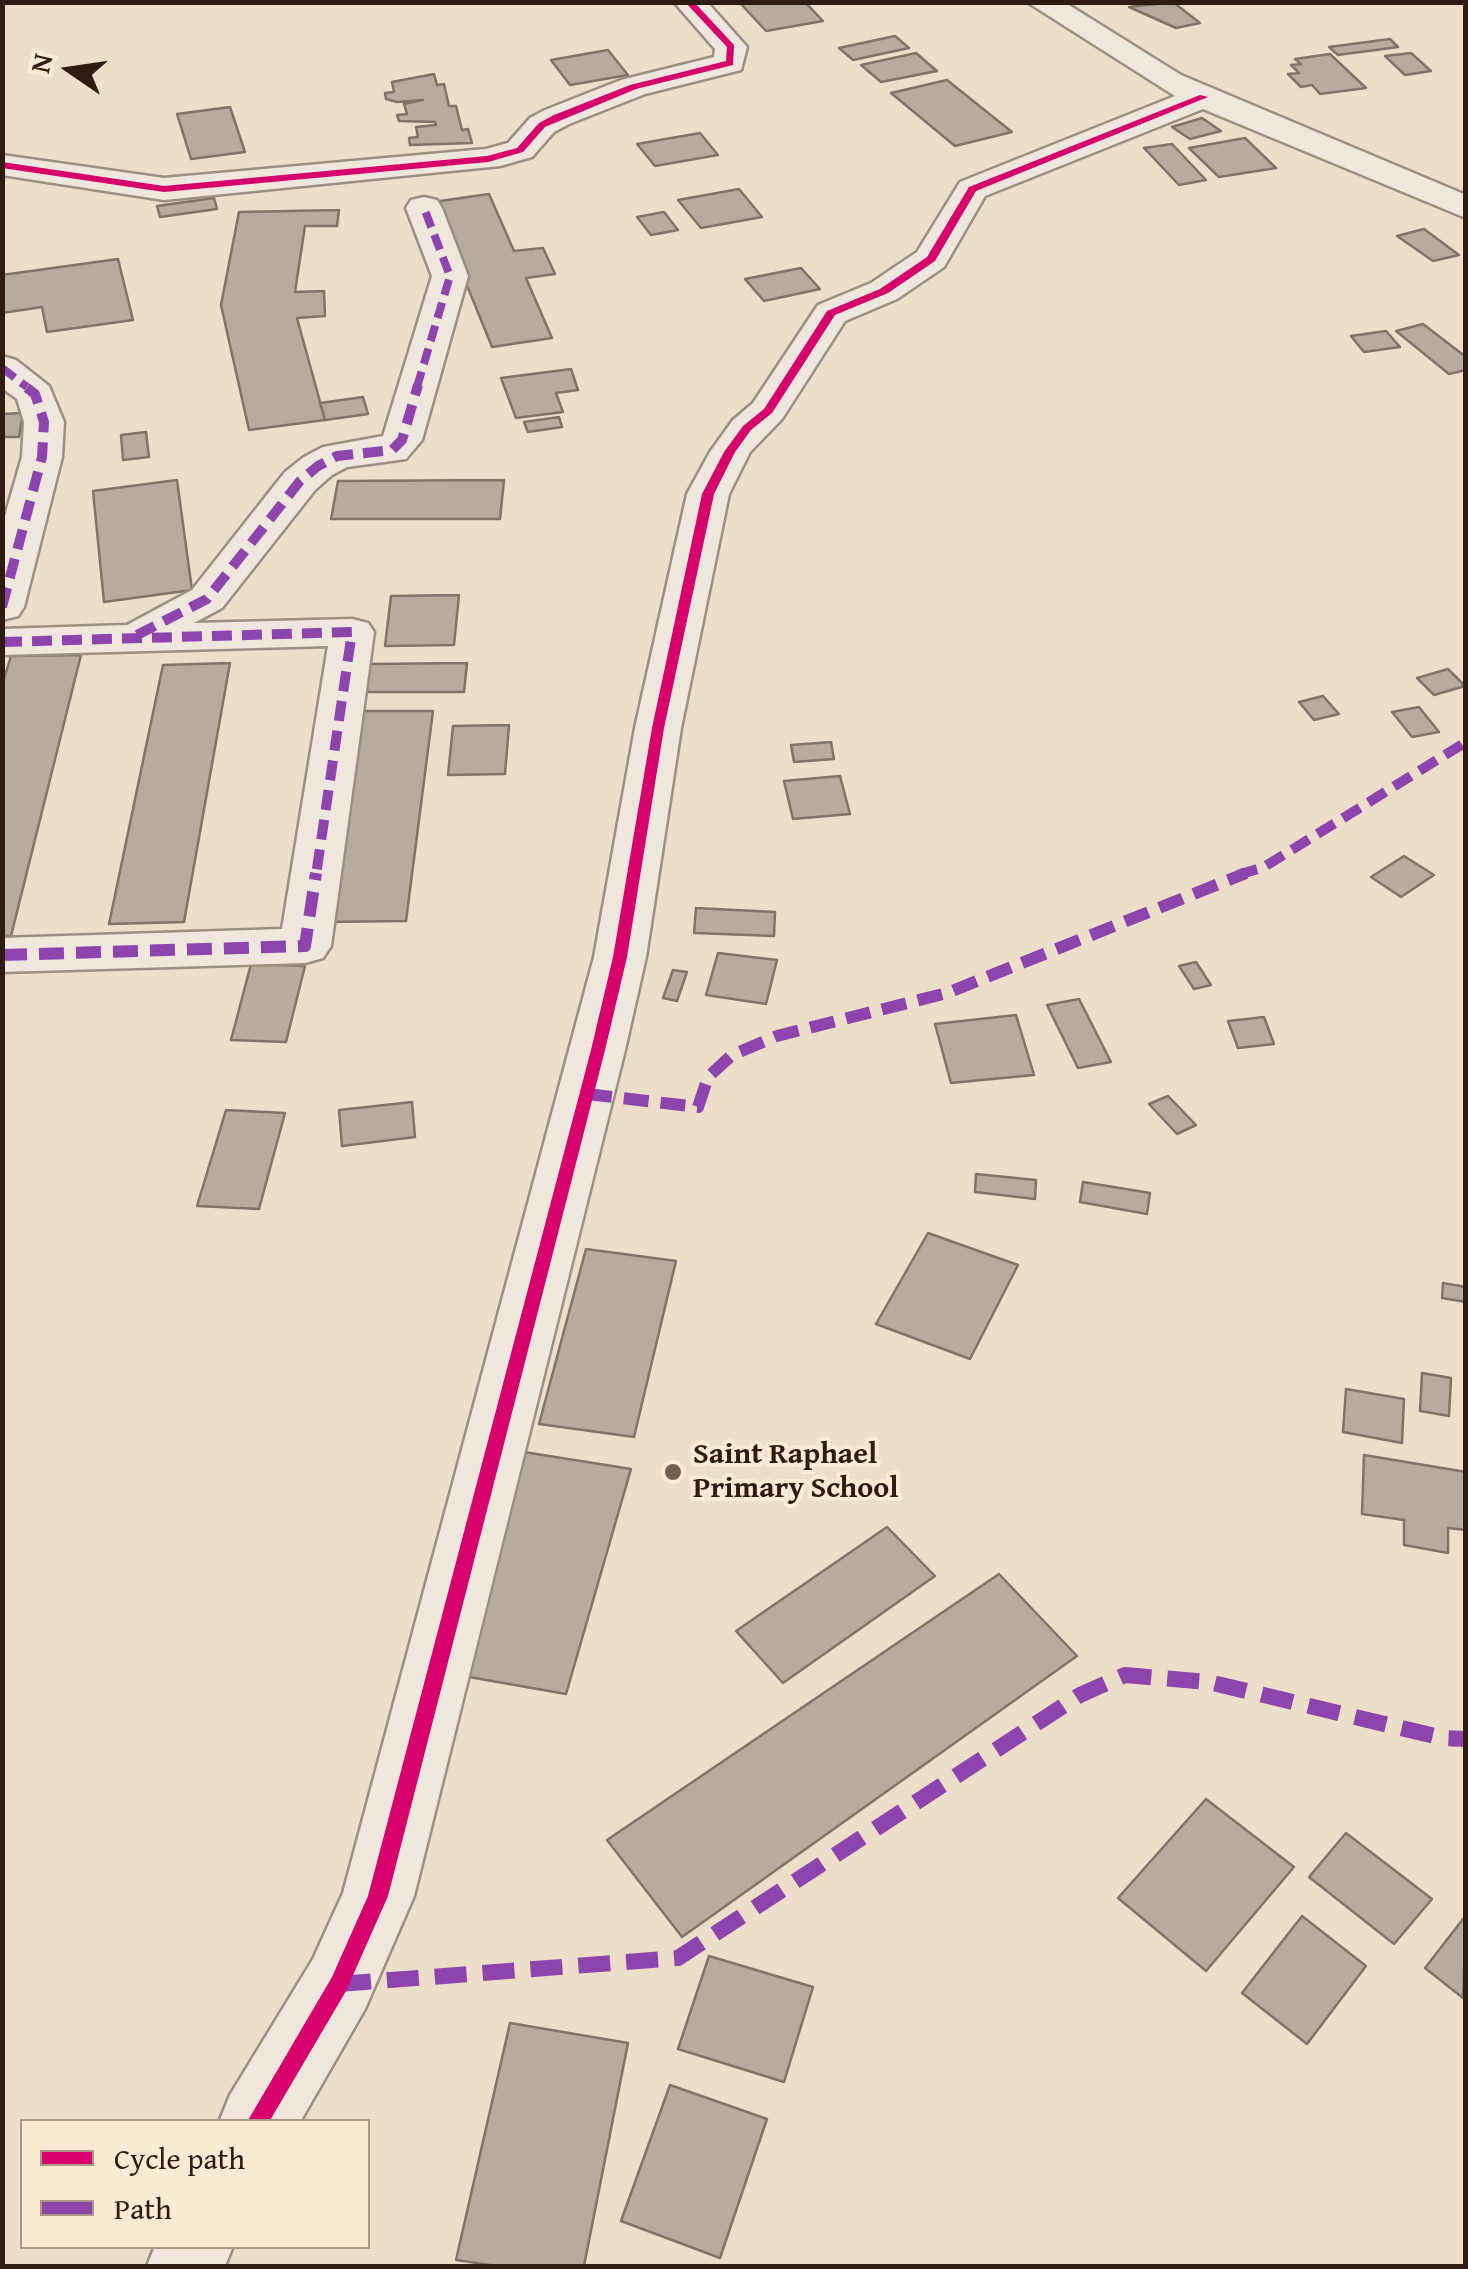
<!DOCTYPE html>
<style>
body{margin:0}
#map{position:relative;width:1468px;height:2269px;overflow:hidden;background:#eddeca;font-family:"Gentium Book Plus",serif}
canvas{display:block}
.frame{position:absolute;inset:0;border:5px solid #2f1b11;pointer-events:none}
.legend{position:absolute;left:20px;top:2119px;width:350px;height:130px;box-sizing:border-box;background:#fcebd3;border:2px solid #aa9885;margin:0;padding:12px 18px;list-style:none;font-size:30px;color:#2f1b11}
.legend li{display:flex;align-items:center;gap:20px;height:50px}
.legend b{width:50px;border:2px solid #aa9885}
.north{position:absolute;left:20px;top:20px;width:100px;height:100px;-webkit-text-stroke:8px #fcebd3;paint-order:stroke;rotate:283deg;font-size:28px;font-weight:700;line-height:40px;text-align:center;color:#2f1b11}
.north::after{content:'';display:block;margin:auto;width:35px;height:45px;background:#2f1b11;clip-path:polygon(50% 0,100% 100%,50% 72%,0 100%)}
</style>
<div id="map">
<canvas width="1468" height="2269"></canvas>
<div class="frame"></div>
<ul class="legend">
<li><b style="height:12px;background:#d6006c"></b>Cycle path</li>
<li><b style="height:12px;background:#8e44ad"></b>Path</li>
</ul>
<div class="north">N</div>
</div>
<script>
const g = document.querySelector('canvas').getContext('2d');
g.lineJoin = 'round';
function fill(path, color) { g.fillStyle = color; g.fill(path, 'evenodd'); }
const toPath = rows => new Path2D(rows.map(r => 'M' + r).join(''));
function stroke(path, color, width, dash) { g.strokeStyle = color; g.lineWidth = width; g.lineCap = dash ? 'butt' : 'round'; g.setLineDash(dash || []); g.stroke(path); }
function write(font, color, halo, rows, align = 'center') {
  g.font = font + ' "Gentium Book Plus",serif'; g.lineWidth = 8; g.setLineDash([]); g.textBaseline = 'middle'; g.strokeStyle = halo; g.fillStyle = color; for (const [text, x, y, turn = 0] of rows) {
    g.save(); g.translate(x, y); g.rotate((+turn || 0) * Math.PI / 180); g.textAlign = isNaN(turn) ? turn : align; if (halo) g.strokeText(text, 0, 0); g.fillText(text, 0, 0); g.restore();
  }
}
const building = toPath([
 [805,2,823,21,766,31,741,4,805,2],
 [1173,2,1200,23,1176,28,1129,7,1173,2],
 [895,36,909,48,853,60,839,48,895,36],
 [1390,39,1398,47,1338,55,1329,47,1390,39],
 [608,50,628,75,570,85,551,60,608,50],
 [916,53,937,71,881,82,861,65,916,53],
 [1411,53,1431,71,1405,75,1385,56,1411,53],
 [1330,54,1366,88,1320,94,1312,85,1301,87,1288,74,1299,73,1291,65,1301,64,1295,59,1330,54],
 [434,74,437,85,444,84,449,106,456,106,462,130,468,129,472,143,410,145,409,138,418,137,416,127,436,125,435,122,399,121,397,115,407,114,404,104,423,100,397,102,386,99,385,93,394,92,392,82,434,74],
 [947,80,1012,132,955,146,891,93,947,80],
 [230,107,245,152,191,159,177,114,230,107],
 [1202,118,1221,131,1190,139,1172,127,1202,118],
 [700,133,718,155,655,166,637,144,700,133],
 [1245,138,1276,168,1219,177,1189,148,1245,138],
 [1172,144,1206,180,1179,185,1144,148,1172,144],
 [739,189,762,217,701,228,678,200,739,189],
 [489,194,514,251,543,248,555,274,526,278,552,338,492,347,433,202,489,194],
 [214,198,217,209,160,217,157,206,214,198],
 [339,210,337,226,305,226,295,292,324,291,325,316,297,318,325,420,249,430,221,305,239,212,339,210],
 [664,212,678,230,651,235,637,217,664,212],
 [1424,229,1459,255,1433,261,1397,236,1424,229],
 [118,259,133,320,47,332,42,307,2,313,2,275,118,259],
 [801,268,820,289,764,301,745,279,801,268],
 [1423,324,1466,357,1466,370,1449,374,1396,331,1423,324],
 [1386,331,1400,347,1364,352,1351,336,1386,331],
 [571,369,578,390,556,393,563,412,516,418,501,378,571,369],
 [363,397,368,414,325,420,320,403,363,397],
 [23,413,19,437,2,437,2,414,23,413],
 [559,417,562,427,528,432,524,422,559,417],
 [146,432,149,457,123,460,121,435,146,432],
 [177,480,192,590,104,602,93,491,177,480],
 [504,480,500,519,331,519,338,481,504,480],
 [459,595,454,645,385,646,391,596,459,595],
 [81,655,11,936,2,936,2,685,11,656,81,655],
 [230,663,184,922,109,924,163,665,230,663],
 [467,663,464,692,363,692,367,664,467,663],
 [1448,669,1465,686,1434,695,1417,678,1448,669],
 [1323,696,1339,714,1314,720,1299,702,1323,696],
 [1419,707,1439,732,1412,737,1392,712,1419,707],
 [359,711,433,711,406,921,325,922,359,711],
 [509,725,505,774,448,775,453,726,509,725],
 [831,742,834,759,794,762,791,745,831,742],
 [840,776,850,814,793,819,784,781,840,776],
 [1404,856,1434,875,1401,897,1371,877,1404,856],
 [696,908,775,912,774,936,694,933,696,908],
 [718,953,777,960,766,1004,706,995,718,953],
 [1196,962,1211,985,1194,989,1179,966,1196,962],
 [251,964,305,966,286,1042,231,1040,251,964],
 [673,970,687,972,677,1001,663,998,673,970],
 [1079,999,1111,1062,1078,1068,1047,1005,1079,999],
 [1016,1015,1034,1075,951,1083,935,1024,1016,1015],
 [1264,1017,1274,1044,1238,1048,1228,1021,1264,1017],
 [1168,1096,1196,1125,1177,1134,1149,1104,1168,1096],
 [412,1102,415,1137,342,1146,339,1110,412,1102],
 [226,1110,285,1113,259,1209,197,1206,226,1110],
 [976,1174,1036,1180,1035,1199,975,1192,976,1174],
 [1083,1182,1150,1193,1147,1214,1080,1202,1083,1182],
 [928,1233,1018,1265,970,1359,876,1324,928,1233],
 [586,1249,676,1261,634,1437,539,1424,586,1249],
 [1443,1283,1466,1287,1466,1302,1442,1298,1443,1283],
 [1422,1373,1451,1378,1449,1416,1420,1411,1422,1373],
 [1346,1389,1404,1399,1402,1443,1343,1432,1346,1389],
 [524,1452,631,1469,566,1694,452,1674,524,1452],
 [1364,1455,1466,1472,1466,1530,1448,1528,1448,1553,1404,1545,1404,1520,1362,1514,1364,1455],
 [887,1527,935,1576,783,1683,736,1631,887,1527],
 [999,1574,1077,1656,682,1937,607,1840,999,1574],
 [1206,1799,1294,1867,1206,1971,1118,1898,1206,1799],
 [1346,1833,1432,1899,1394,1944,1309,1877,1346,1833],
 [1302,1916,1366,1966,1307,2044,1242,1993,1302,1916],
 [1463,1919,1466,1921,1463,1998,1425,1968,1463,1919],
 [709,1956,813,1987,784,2082,678,2049,709,1956],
 [510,2023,628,2043,584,2266,497,2266,456,2260,510,2023],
 [670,2085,767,2119,720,2258,621,2221,670,2085]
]);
fill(building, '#b7ab9d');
stroke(building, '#7f746a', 2.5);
const minor = toPath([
 [674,2,707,2,747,47,741,70,645,94,569,124,554,132,532,157,500,166,164,200,2,175,2,155,164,178,486,149,508,143,530,118,545,110,621,80,714,57,715,49,674,2],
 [1027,2,1064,2,1181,75,1466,195,1466,218,1203,109,985,196,944,267,897,299,845,321,782,419,750,452,729,494,681,728,646,957,625,1050,414,1896,365,2009,300,2122,219,2122,230,2095,313,1959,343,1893,594,957,635,728,687,494,710,452,733,420,753,403,818,305,871,283,917,252,960,182,1175,96,1027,2],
 [424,197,437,200,442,208,468,276,422,440,406,459,347,467,332,475,315,490,222,608,194,623,352,619,368,623,374,632,331,946,323,958,305,963,2,972,2,938,282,929,328,646,2,655,2,629,127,625,192,590,285,472,304,457,323,447,383,436,432,276,406,208,411,200,424,197],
 [2,356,16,360,49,386,64,422,62,457,24,607,18,616,2,620,2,526,22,457,24,422,17,399,2,388,2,356],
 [155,2246,233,2246,225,2266,147,2266,155,2246]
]);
stroke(minor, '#9a8f82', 5);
fill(minor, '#efe7dd');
stroke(toPath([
 [2,368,27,387],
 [417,387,450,276,424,208]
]), '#8e44ad', 8, [16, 8]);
stroke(toPath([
 [2,607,42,457,44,422,35,394,23,385],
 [137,635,207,599,300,481,318,466,337,456,392,450,402,440,418,385],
 [2,642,352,632,316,875],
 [1238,875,1264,867,1466,742]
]), '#8e44ad', 10, [20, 10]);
stroke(toPath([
 [2,955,305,946,316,873],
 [587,1094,698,1107,708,1077,732,1055,777,1036,947,993,1246,873]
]), '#8e44ad', 12, [25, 12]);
stroke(toPath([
 [339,1984,678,1958,1080,1695,1125,1675,1209,1682,1443,1738,1466,1739]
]), '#8e44ad', 16, [32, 16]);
fill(toPath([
 [685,2,694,2,734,45,733,65,636,89,545,127,523,152,488,162,164,192,2,168,2,162,164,186,487,156,517,148,539,123,554,115,630,85,726,61,727,47,685,2],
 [1200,95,1208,97,976,191,935,261,888,293,835,315,772,413,751,430,735,452,714,494,664,728,627,957,605,1050,388,1896,346,1991,269,2122,247,2122,332,1977,368,1896,591,1050,613,957,652,728,702,494,724,452,743,426,764,409,827,311,880,289,927,257,969,187,1200,95]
]), '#d6006c');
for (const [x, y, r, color] of [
 [673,1472,10,"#725f52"]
]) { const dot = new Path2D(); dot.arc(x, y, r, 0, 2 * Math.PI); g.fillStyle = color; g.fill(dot); stroke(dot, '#fcebd3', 4); }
write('bold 30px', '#2f1b11', '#fcebd3', [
 ["Saint Raphael",693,1455],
 ["Primary School",693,1489]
], 'left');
</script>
